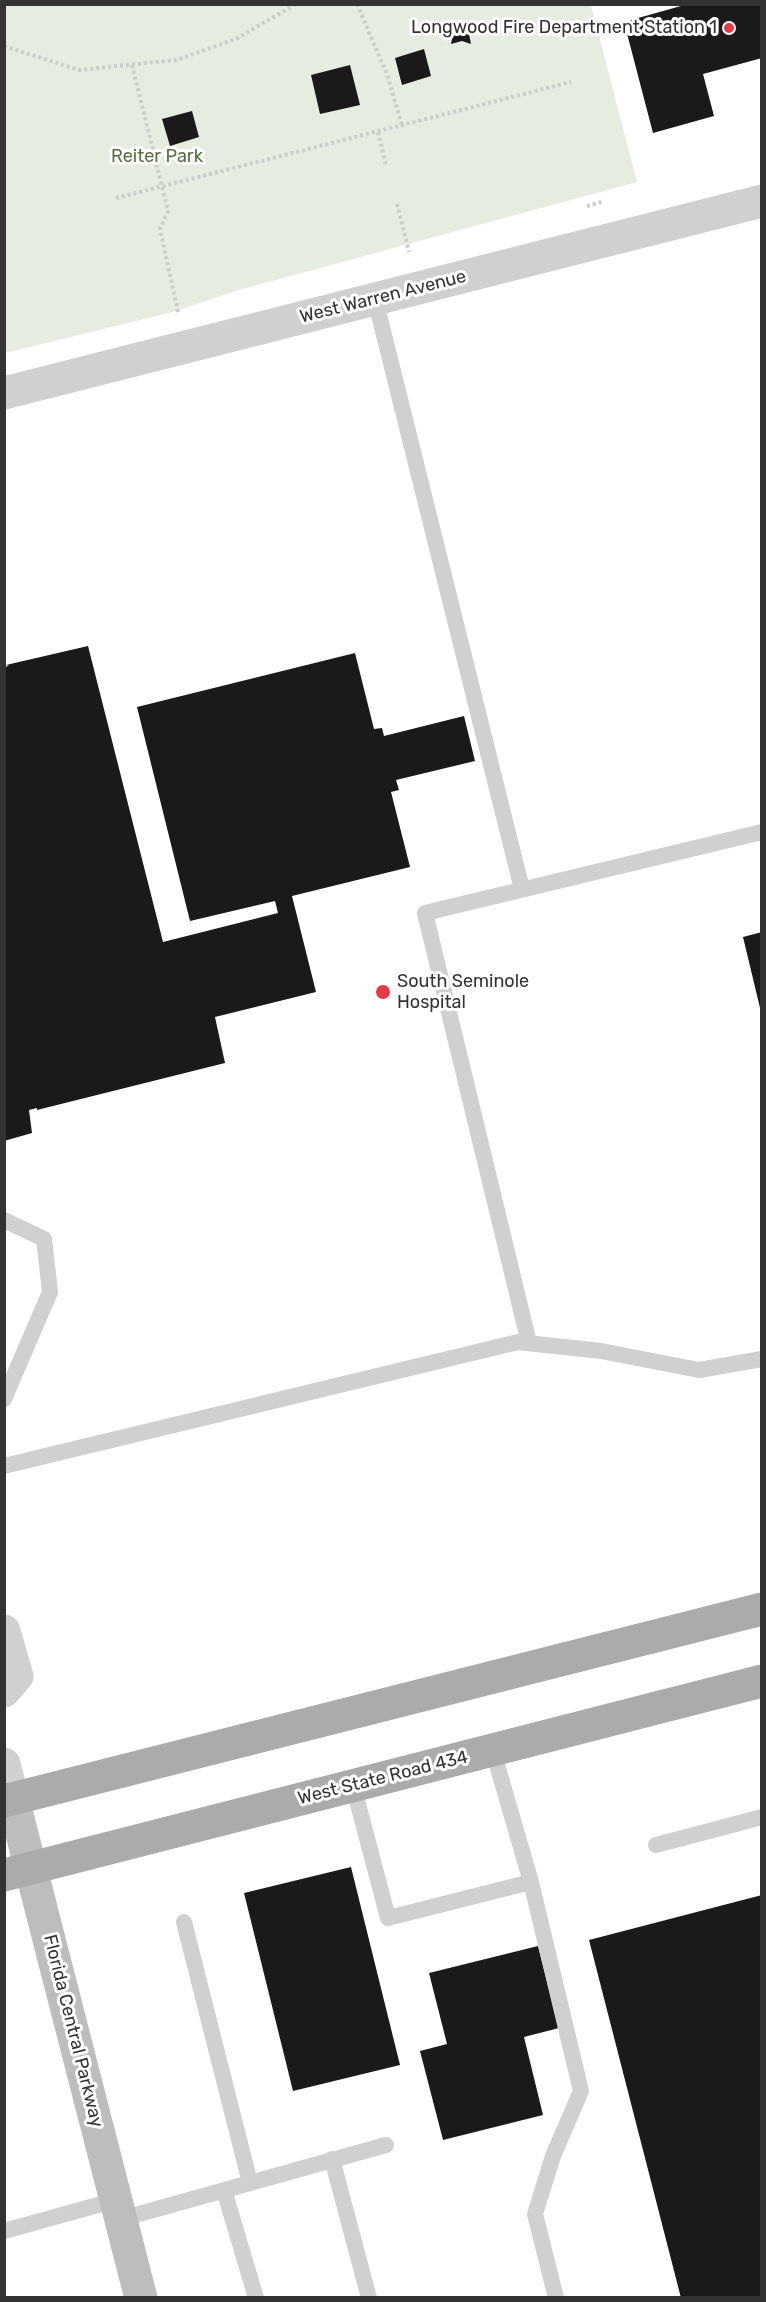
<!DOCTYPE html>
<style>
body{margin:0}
#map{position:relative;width:766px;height:2302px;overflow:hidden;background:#fff;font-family:Rubik,sans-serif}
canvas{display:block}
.frame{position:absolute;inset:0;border:6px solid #333;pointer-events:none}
</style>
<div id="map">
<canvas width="766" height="2302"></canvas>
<div class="frame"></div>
</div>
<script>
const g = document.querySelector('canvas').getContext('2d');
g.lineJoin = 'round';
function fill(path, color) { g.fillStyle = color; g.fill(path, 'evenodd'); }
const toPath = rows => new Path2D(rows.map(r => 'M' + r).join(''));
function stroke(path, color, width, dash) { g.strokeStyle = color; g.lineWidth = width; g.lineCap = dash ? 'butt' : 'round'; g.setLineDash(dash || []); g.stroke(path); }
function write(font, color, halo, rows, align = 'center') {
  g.font = font + ' Rubik,sans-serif'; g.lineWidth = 6; g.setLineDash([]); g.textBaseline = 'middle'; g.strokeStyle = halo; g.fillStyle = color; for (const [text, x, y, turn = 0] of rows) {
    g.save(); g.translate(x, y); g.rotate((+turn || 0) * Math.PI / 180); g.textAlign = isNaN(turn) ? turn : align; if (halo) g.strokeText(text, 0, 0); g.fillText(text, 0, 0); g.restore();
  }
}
fill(toPath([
 [4,5,591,5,637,182,239,290,173,312,5,353]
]), '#e6ecdf');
fill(toPath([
 [688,4,762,4,762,58,703,74,714,116,653,133,624,22],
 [451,23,460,25,471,24,469,34,471,44,462,41,451,44,453,34],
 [424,49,431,76,402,85,395,58],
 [350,65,360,105,320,114,311,75],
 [192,111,199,137,170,146,162,119],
 [88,646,163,942,278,913,275,901,190,921,137,707,355,653,374,729,382,728,384,736,464,716,475,761,396,780,399,790,391,792,410,867,292,896,316,992,215,1017,225,1063,37,1110,37,1108,29,1110,32,1133,4,1141,4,667,9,666,6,665],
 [762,932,762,1012,761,1012,743,937],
 [351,1867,400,2065,293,2091,244,1893],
 [762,1895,762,2298,681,2298,589,1940],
 [538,1946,559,2028,524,2037,543,2115,443,2140,420,2051,447,2044,429,1973]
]), '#1a1a1a');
stroke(toPath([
 [357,4,388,77,402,126],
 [4,46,79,70,176,60,236,39,296,4],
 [132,65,168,211,160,229,178,312],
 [378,132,386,166],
 [116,198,571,82],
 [397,204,409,252],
 [587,206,604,201]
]), '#cdcdcd', 4, [3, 3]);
stroke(toPath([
 [375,299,522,889],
 [4,1220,44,1239,50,1292,4,1399],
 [529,1343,425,913,762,832],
 [4,1466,518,1342,601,1351,699,1370,762,1359],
 [353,1785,388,1918,531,1882,493,1751],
 [656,1845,762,1817],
 [531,1882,581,2091,553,2156,535,2214,556,2298],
 [184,1922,250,2183],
 [332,2159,369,2298],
 [224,2190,256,2298],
 [121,2219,386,2145],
 [4,2231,116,2200]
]), '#d0d0d0', 16);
stroke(toPath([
 [4,393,762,201],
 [4,1631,17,1676,4,1691],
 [4,1764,13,1799]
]), '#d0d0d0', 33);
stroke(toPath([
 [13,1799,141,2298]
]), '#bdbdbd', 33);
stroke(toPath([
 [4,1801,762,1609],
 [4,1875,762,1681]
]), '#ababab', 33);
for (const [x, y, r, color] of [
 [729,28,6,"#e63946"],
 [383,992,8,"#e63946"]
]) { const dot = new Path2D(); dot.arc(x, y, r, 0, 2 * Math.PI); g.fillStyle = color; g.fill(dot); stroke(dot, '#fff', 2); }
write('18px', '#333', '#fff', [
 ["Longwood Fire Department Station 1",717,28],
 ["South Seminole",397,982,"left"],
 ["Hospital",397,1003,"left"]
], 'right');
write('18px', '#56703f', '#fff', [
 ["Reiter Park",157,157]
]);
write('18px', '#333', '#fff', [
 ["West Warren Avenue",383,297,-14],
 ["West State Road 434",383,1778,-14],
 ["Florida Central Parkway",73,2031,76]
]);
</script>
